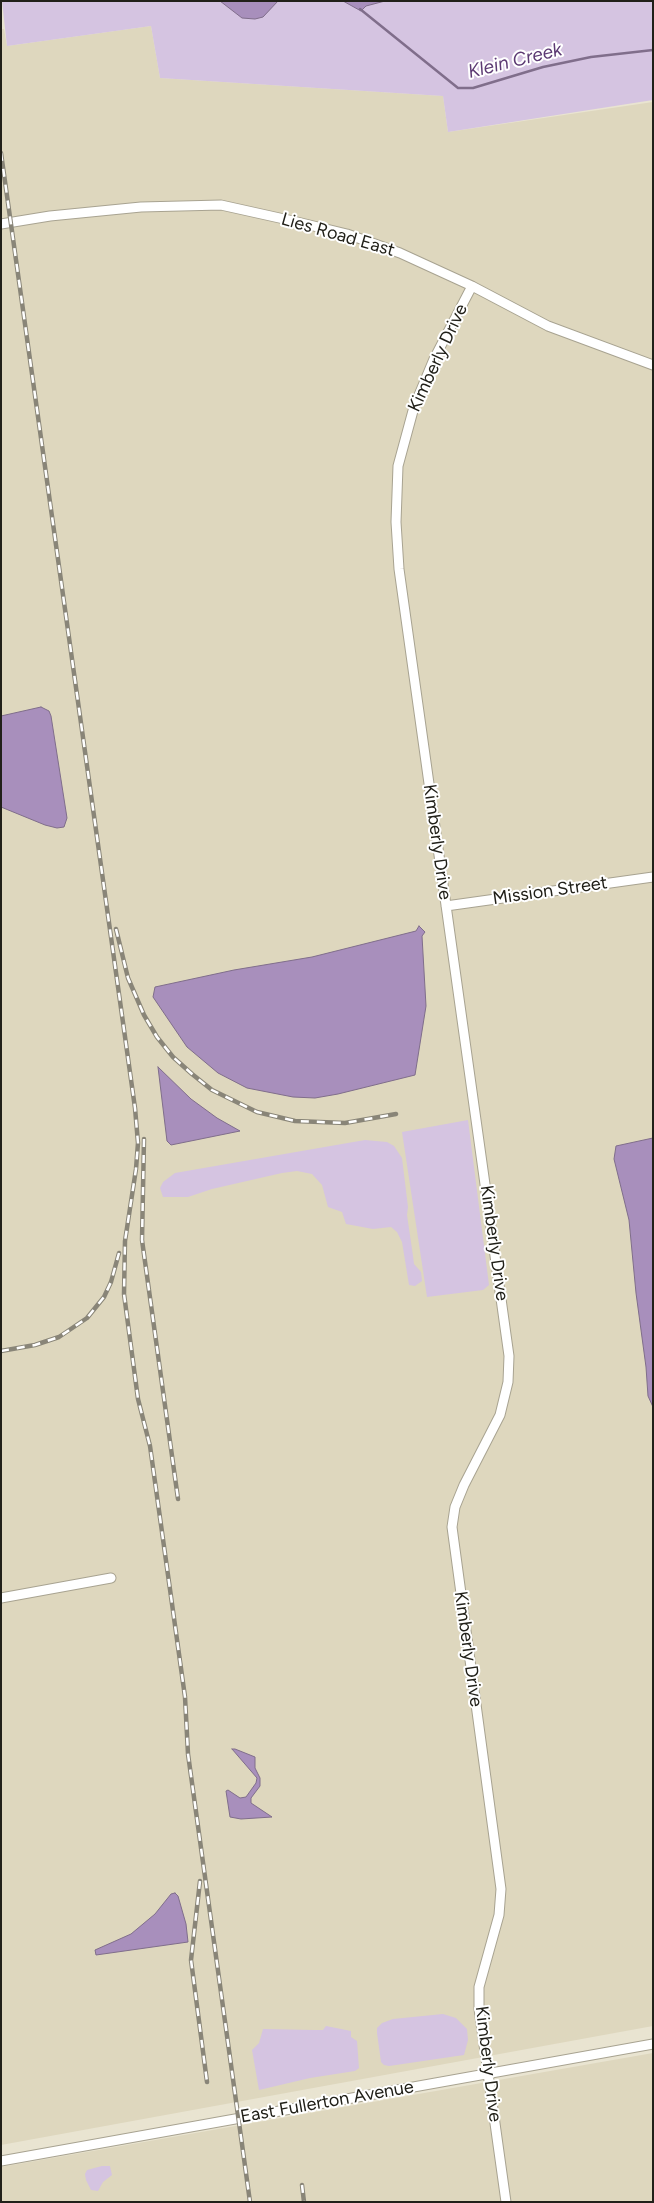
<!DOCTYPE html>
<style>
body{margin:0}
#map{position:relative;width:654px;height:2203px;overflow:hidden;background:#e9e4d1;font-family:Figtree,sans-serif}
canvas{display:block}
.frame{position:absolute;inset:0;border:2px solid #212019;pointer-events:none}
</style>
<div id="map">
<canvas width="654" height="2203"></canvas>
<div class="frame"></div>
</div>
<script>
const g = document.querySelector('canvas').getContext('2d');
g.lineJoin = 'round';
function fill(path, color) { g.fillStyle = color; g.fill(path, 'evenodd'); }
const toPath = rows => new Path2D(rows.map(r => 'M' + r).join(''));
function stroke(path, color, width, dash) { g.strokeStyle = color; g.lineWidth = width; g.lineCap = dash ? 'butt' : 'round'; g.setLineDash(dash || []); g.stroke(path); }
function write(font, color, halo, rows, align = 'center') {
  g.font = font + ' Figtree,sans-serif'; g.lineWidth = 4; g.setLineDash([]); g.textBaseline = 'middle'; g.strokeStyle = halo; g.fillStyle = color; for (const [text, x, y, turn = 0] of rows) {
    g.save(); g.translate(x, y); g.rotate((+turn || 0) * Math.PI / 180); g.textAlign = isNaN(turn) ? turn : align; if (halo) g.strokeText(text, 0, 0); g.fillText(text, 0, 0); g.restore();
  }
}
fill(toPath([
 [151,26,160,78,443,96,448,132,653,102,653,2026,1,2145,1,29,4,29,7,46],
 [653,2053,653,2202,1,2202,1,2167]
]), '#ded7be');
fill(toPath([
 [2,1,653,1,653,100,448,132,443,96,160,78,151,26,7,46],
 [468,1120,489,1285,483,1290,427,1297,402,1132],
 [365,1140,387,1142,394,1146,402,1158,408,1207,407,1215,413,1256,414,1264,421,1272,422,1281,415,1286,409,1285,402,1242,397,1232,391,1227,373,1229,346,1224,342,1212,328,1207,322,1185,312,1174,297,1171,282,1173,212,1189,188,1197,163,1197,160,1188,163,1182,175,1173],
 [443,2014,456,2018,467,2029,468,2040,464,2055,389,2066,384,2065,381,2062,377,2033,377,2028,382,2023,393,2019],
 [326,2026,351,2031,351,2037,357,2041,359,2068,355,2071,310,2078,259,2090,252,2050,259,2043,263,2029,315,2030,323,2030],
 [102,2166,110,2166,112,2175,103,2182,98,2191,91,2190,86,2180,85,2174,87,2170]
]), '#d5c4e1');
const water = toPath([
 [220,1,278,1,263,17,255,19,242,18,220,1],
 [343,1,385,1,366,6,361,11,343,1],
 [41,707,49,711,51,716,67,818,64,827,57,828,45,825,1,807,1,716,41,707],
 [419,926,425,932,422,936,426,1006,415,1075,338,1094,315,1098,293,1097,247,1088,218,1073,187,1047,153,997,155,987,234,970,312,957,416,931,419,926],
 [158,1067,191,1099,217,1118,240,1131,171,1145,167,1141,158,1067],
 [653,1138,653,1407,648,1396,646,1367,636,1293,629,1220,614,1159,616,1146,653,1138],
 [232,1749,235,1749,255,1757,255,1768,260,1778,260,1786,251,1798,251,1803,272,1817,241,1819,230,1817,226,1791,228,1790,240,1798,246,1797,256,1783,257,1778,232,1749],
 [175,1893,178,1896,186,1924,188,1942,96,1955,95,1950,131,1934,155,1914,171,1894,175,1893]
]);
fill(water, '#a88fbc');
stroke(water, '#806e8b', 1);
stroke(toPath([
 [360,9,458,88,473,88,543,67,591,57,653,50]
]), '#806e8b', 2.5);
const street = toPath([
 [1,224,50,216,141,207,221,205,293,221,347,234,400,253,472,286,548,326,653,365],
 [472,286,434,359,414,407,398,466,396,522,399,569,509,1356,508,1382,500,1415,464,1485,455,1507,452,1527,501,1889,499,1915,479,1987,479,2009,506,2202],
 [446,906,653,877],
 [1,1598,111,1578],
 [1,2161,653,2044]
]);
stroke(street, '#a8a391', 11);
stroke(street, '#fff', 9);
const rail = toPath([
 [1,153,135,1108,138,1143,136,1169,125,1241,124,1294,138,1399,150,1446,185,1697,188,1754,250,2202],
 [116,929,128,978,144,1015,157,1037,173,1057,192,1074,212,1090,257,1112,295,1121,345,1123,396,1114],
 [144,1139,142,1240,178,1499],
 [1,1351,35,1345,59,1337,87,1318,104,1297,111,1282,119,1253],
 [200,1881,191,1960,207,2082],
 [302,2185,304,2202]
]);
stroke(rail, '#898578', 4.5);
stroke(rail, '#fff', 2.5, [8]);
write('18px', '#212019', '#fff', [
 ["Lies Road East",338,235,16],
 ["Kimberly Drive",438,358,-65],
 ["Kimberly Drive",437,842,82],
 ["Mission Street",550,891,-8],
 ["Kimberly Drive",494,1243,82],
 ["Kimberly Drive",468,1649,82],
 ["Kimberly Drive",488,2064,83],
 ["East Fullerton Avenue",327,2102,-10]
]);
write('italic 19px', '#5c3a73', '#fff', [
 ["Klein Creek",515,61,-14]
]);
</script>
